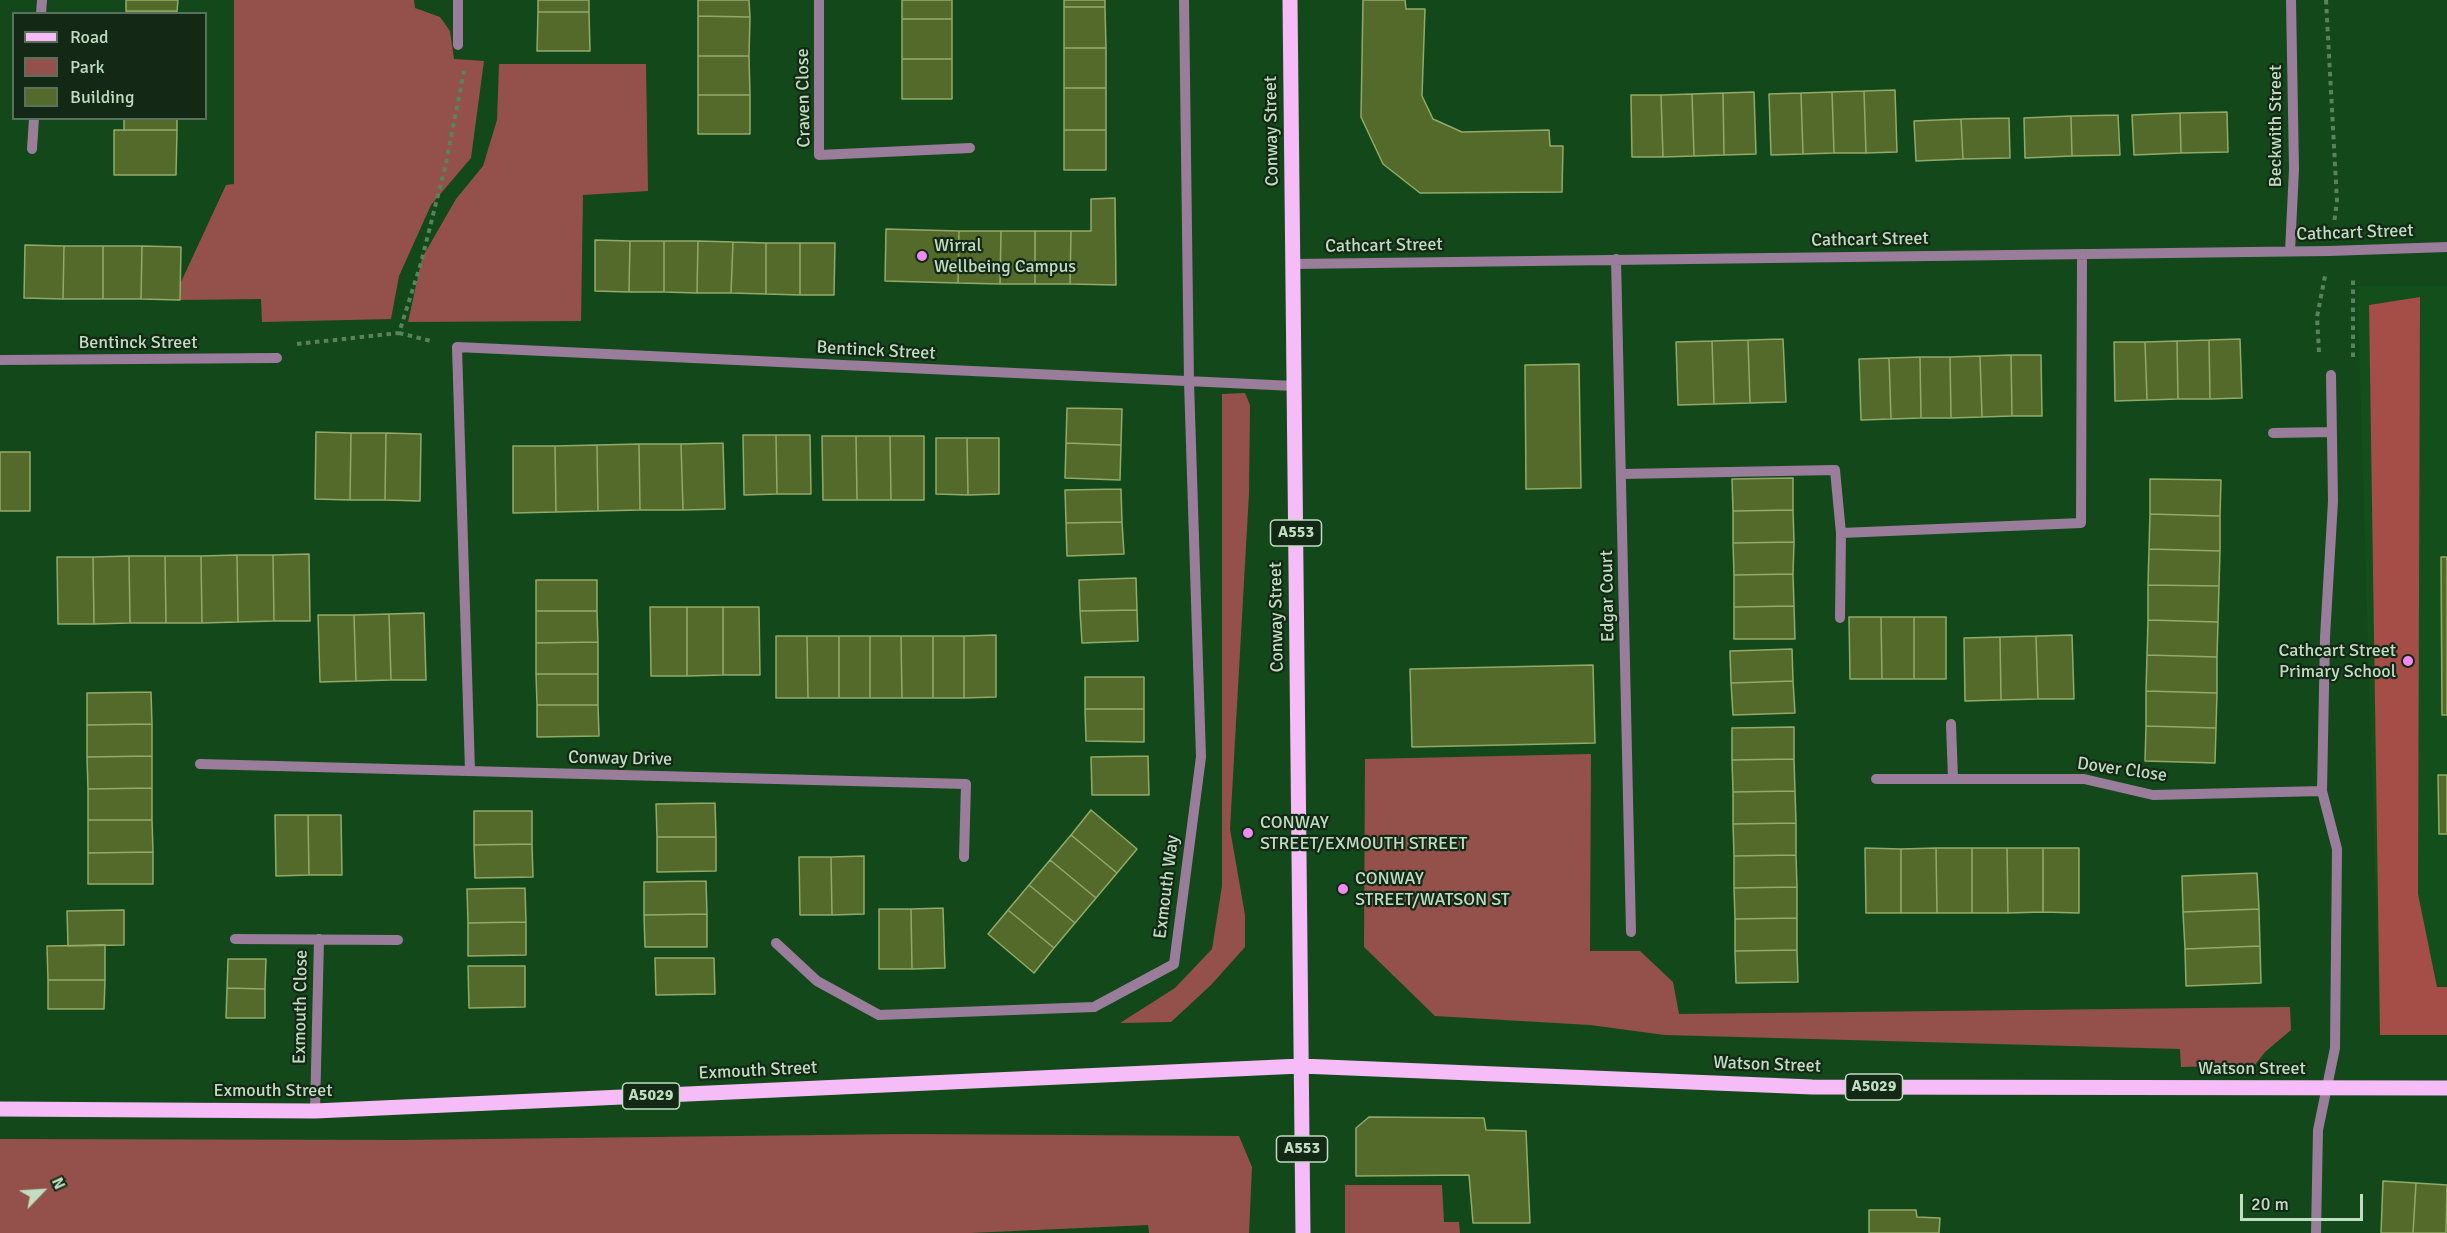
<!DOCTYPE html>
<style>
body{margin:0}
#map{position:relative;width:2447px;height:1233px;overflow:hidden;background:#13481a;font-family:Signika,sans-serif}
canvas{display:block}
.legend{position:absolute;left:12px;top:12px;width:195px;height:108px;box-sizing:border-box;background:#132915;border:2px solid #59715a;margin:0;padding:8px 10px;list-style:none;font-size:18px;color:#c1dcc1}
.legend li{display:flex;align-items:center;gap:12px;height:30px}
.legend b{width:30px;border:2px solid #59715a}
.north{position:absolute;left:12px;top:1161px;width:60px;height:60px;-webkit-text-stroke:4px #132915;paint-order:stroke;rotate:65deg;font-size:16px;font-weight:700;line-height:24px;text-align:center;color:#c1dcc1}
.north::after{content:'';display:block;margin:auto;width:21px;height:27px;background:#c1dcc1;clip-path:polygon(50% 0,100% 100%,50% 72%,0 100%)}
.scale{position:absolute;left:2240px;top:1194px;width:123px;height:27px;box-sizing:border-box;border:3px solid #c1dcc1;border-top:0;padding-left:8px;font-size:18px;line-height:21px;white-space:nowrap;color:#c1dcc1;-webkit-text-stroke:4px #132915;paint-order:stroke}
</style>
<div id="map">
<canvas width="2447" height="1233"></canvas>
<ul class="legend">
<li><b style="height:8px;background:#f5bcf7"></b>Road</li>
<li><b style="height:16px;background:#94514c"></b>Park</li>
<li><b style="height:16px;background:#546a2a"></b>Building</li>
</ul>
<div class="north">N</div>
<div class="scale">20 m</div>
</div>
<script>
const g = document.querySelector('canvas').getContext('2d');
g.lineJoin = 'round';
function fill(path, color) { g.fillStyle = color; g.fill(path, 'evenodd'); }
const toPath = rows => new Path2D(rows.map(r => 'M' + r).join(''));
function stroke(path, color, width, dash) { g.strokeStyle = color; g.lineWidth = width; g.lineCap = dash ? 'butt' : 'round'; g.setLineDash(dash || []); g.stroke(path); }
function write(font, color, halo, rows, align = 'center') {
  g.font = font + ' Signika,sans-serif'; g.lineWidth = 4.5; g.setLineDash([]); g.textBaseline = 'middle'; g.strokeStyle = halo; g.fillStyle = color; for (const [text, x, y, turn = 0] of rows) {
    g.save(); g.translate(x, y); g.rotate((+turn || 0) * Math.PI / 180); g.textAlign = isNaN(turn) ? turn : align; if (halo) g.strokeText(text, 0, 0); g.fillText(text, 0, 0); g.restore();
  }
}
fill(toPath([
 [2357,286,2447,286,2447,1035,2380,1035]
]), '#124f1a');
fill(toPath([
 [234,0,414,0,415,8,440,17,450,31,454,59,484,61,471,158,431,205,399,276,391,319,262,322,261,299,180,300,181,282,226,185,234,184],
 [499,64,646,64,648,191,583,195,581,321,408,322,422,258,456,199,483,166,497,120],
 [1245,393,1250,405,1249,493,1230,829,1245,915,1245,947,1211,985,1171,1022,1120,1023,1175,988,1212,949,1222,886,1222,394],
 [1591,754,1590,951,1640,951,1673,982,1679,1014,2290,1007,2291,1030,2265,1052,2255,1065,2181,1067,2180,1049,1665,1035,1590,1025,1435,1016,1364,947,1365,759],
 [905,1134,1239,1136,1252,1167,1249,1233,1149,1233,1148,1225,970,1233,0,1233,0,1139,402,1140],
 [1345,1185,1442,1185,1444,1222,1459,1222,1460,1233,1345,1233]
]), '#94514c');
fill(toPath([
 [2420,297,2418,894,2437,987,2447,987,2447,1035,2380,1035,2369,305]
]), '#a54d47');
const building = toPath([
 [126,0,178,0,177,11,126,11,126,0],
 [538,0,589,0,589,12,538,12,538,0],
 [698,0,749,0,750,17,698,16,698,0],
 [902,0,952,0,952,19,902,19,902,0],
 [1064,0,1105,0,1105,7,1064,7,1064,0],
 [1363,0,1405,0,1406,9,1425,9,1422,96,1433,119,1462,132,1549,130,1550,146,1563,146,1562,192,1420,193,1383,164,1361,117,1363,0],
 [1064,7,1105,7,1106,48,1064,48,1064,7],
 [126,11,177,11,177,14,126,14,126,11],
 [538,12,589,12,590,51,537,51,538,12],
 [698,16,750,17,749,56,698,56,698,16],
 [902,19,952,19,952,59,902,59,902,19],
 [1064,48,1106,48,1106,88,1064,88,1064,48],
 [698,56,749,56,750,95,698,95,698,56],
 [902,59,952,59,952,99,902,99,902,59],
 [1064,88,1106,88,1106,130,1064,130,1064,88],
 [1895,90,1897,152,1866,153,1864,91,1895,90],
 [1864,91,1866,153,1834,153,1832,92,1864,91],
 [1754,92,1756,154,1724,155,1723,93,1754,92],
 [1832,92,1834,153,1803,154,1801,93,1832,92],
 [1723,93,1724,155,1694,156,1692,94,1723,93],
 [1801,93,1803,154,1771,155,1769,94,1801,93],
 [1692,94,1694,156,1663,157,1661,95,1692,94],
 [698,95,750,95,750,134,698,134,698,95],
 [1631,95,1661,95,1663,157,1632,157,1631,95],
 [2227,112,2228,152,2181,153,2180,113,2227,112],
 [2180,113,2181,153,2134,155,2132,115,2180,113],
 [2118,115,2120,155,2072,156,2071,116,2118,115],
 [2071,116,2072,156,2025,158,2024,118,2071,116],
 [124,118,177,118,177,130,124,130,124,118],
 [2009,118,2010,158,1963,159,1961,119,2009,118],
 [1961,119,1963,159,1916,161,1914,121,1961,119],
 [114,130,177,130,176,175,114,175,114,130],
 [1064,130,1106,130,1106,170,1064,170,1064,130],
 [1115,198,1116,285,1070,284,1071,231,1091,231,1091,199,1115,198],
 [886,229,959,231,958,283,885,281,886,229],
 [959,231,1001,231,1000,284,958,283,959,231],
 [1001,231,1035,231,1035,284,1000,284,1001,231],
 [1035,231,1071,231,1070,284,1035,284,1035,231],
 [595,240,630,241,629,292,595,291,595,240],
 [630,241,664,241,664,292,629,292,630,241],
 [664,241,698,241,697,293,664,292,664,241],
 [698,241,733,242,731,293,697,293,698,241],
 [733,242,766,243,766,294,731,293,733,242],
 [766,243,800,243,800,295,766,294,766,243],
 [800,243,835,243,834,295,800,295,800,243],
 [25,245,64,246,63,299,24,298,25,245],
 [64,246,103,246,103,299,63,299,64,246],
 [103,246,142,246,141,299,103,299,103,246],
 [142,246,181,247,180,300,141,299,142,246],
 [1783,339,1786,402,1750,403,1748,340,1783,339],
 [2240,339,2242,398,2210,399,2209,340,2240,339],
 [1748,340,1750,403,1714,404,1712,341,1748,340],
 [2209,340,2210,399,2178,399,2177,341,2209,340],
 [1712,341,1714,404,1678,405,1676,342,1712,341],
 [2177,341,2178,399,2147,400,2145,342,2177,341],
 [2114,342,2145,342,2147,400,2115,401,2114,342],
 [2011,355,2012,416,1982,417,1980,356,2011,355],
 [2011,355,2041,355,2042,416,2012,416,2011,355],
 [1980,356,1982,417,1951,418,1950,357,1980,356],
 [1920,357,1921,418,1891,419,1889,358,1920,357],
 [1920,357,1950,357,1951,418,1921,418,1920,357],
 [1889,358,1891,419,1861,420,1859,359,1889,358],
 [1579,364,1581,488,1526,489,1525,365,1579,364],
 [1067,408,1122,409,1121,445,1066,443,1067,408],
 [316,432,351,433,350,500,315,499,316,432],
 [351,433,386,433,385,500,350,500,351,433],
 [386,433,421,434,420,501,385,500,386,433],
 [743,435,776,435,777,494,744,495,743,435],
 [776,435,810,435,811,494,777,494,776,435],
 [822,436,856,436,857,500,823,500,822,436],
 [856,436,890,436,891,500,857,500,856,436],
 [890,436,924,436,924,500,891,500,890,436],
 [936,438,967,438,968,495,936,494,936,438],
 [967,438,999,438,999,494,968,495,967,438],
 [723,443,725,509,683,510,681,444,723,443],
 [1066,443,1121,445,1120,480,1065,478,1066,443],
 [639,444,640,510,598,511,597,445,639,444],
 [639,444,681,444,683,510,640,510,639,444],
 [597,445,598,511,556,512,555,446,597,445],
 [513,446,555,446,556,512,513,513,513,446],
 [0,452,30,452,30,511,0,511,0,452],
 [1793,478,1793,510,1733,511,1732,479,1793,478],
 [2150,479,2221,480,2220,516,2150,514,2150,479],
 [1121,489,1122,522,1066,523,1065,490,1121,489],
 [1793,510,1794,542,1733,543,1733,511,1793,510],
 [2150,514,2220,516,2220,551,2149,549,2150,514],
 [1122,522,1124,554,1067,556,1066,523,1122,522],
 [1794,542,1793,574,1734,575,1733,543,1794,542],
 [2149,549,2220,551,2219,586,2148,585,2149,549],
 [309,554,310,621,274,621,273,555,309,554],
 [237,555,273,555,274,621,238,622,237,555],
 [237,555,238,622,202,623,201,556,237,555],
 [129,556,165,556,166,623,130,623,129,556],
 [129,556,130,623,94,624,93,557,129,556],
 [165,556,201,556,202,623,166,623,165,556],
 [57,557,93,557,94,624,58,624,57,557],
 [2441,557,2447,557,2447,715,2442,715,2441,557],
 [1793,574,1794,606,1734,607,1734,575,1793,574],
 [1136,578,1137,610,1080,611,1079,580,1136,578],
 [536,580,597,580,597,611,536,611,536,580],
 [2148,585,2219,586,2218,622,2148,620,2148,585],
 [1794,606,1795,639,1734,639,1734,607,1794,606],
 [650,607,687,607,687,676,651,676,650,607],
 [687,607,723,607,723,675,687,676,687,607],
 [723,607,759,607,760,675,723,675,723,607],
 [1137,610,1138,641,1082,643,1080,611,1137,610],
 [536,611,597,611,598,642,536,643,536,611],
 [424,613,426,680,391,680,389,614,424,613],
 [389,614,391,680,356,681,354,615,389,614],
 [318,615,354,615,356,681,320,682,318,615],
 [1849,617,1881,617,1882,679,1850,679,1849,617],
 [1881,617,1914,617,1914,679,1882,679,1881,617],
 [1914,617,1946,617,1946,679,1914,679,1914,617],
 [2148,620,2218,622,2217,657,2147,655,2148,620],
 [996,635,996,697,964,698,964,636,996,635],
 [2072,635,2074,699,2038,699,2036,636,2072,635],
 [776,636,807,636,808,698,776,698,776,636],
 [807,636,839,636,839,698,808,698,807,636],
 [839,636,870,636,870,698,839,698,839,636],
 [870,636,901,636,902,698,870,698,870,636],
 [901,636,933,636,933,698,902,698,901,636],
 [933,636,964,636,964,698,933,698,933,636],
 [2036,636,2038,699,2001,700,2000,637,2036,636],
 [2000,637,2001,700,1965,701,1964,638,2000,637],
 [598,642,598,674,536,674,536,643,598,642],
 [1792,649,1793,681,1731,683,1730,651,1792,649],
 [2147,655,2217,657,2217,693,2146,691,2147,655],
 [1593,665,1595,743,1412,747,1410,669,1593,665],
 [536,674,598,674,598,705,537,705,536,674],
 [1085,677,1144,677,1144,709,1085,709,1085,677],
 [1793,681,1795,713,1733,715,1731,683,1793,681],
 [2146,691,2217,693,2216,728,2146,726,2146,691],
 [151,692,152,724,87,725,87,693,151,692],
 [537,705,598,705,599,736,537,737,537,705],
 [1085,709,1144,709,1144,742,1086,741,1085,709],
 [152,724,152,756,87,757,87,725,152,724],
 [2146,726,2216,728,2215,763,2145,761,2146,726],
 [1794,727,1794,759,1732,760,1732,728,1794,727],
 [152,756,152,788,88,789,87,757,152,756],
 [1148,756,1149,795,1092,795,1091,757,1148,756],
 [1794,759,1795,791,1733,792,1732,760,1794,759],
 [2438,775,2447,775,2447,834,2439,834,2438,775],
 [152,788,152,820,88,820,88,789,152,788],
 [1795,791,1796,823,1733,824,1733,792,1795,791],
 [715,803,716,837,657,837,656,804,715,803],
 [1091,810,1137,849,1117,873,1071,835,1091,810],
 [474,811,532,811,532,844,474,845,474,811],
 [275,815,308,815,309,875,276,876,275,815],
 [308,815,341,815,342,875,309,875,308,815],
 [88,820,152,820,153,852,88,853,88,820],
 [1796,823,1796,855,1734,856,1733,824,1796,823],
 [1071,835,1117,873,1096,898,1050,860,1071,835],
 [657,837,716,837,716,871,657,872,657,837],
 [532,844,533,877,475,878,474,845,532,844],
 [1865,848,1901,849,1901,913,1866,913,1865,848],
 [1936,848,1937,913,1901,913,1901,849,1936,848],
 [1936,848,1972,848,1972,913,1937,913,1936,848],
 [1972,848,2007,848,2008,913,1972,913,1972,848],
 [2007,848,2043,848,2043,912,2008,913,2007,848],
 [2043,848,2079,848,2079,913,2043,912,2043,848],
 [153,852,153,884,88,884,88,853,153,852],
 [1796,855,1797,887,1734,888,1734,856,1796,855],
 [864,856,864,914,832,915,831,857,864,856],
 [799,857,831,857,832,915,800,915,799,857],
 [1050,860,1096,898,1075,923,1029,885,1050,860],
 [2257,873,2259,909,2183,912,2182,876,2257,873],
 [706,881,707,914,644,915,644,882,706,881],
 [1029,885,1075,923,1054,948,1008,910,1029,885],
 [1797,887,1797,918,1735,919,1734,888,1797,887],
 [525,888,526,922,468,923,467,889,525,888],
 [943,908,945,968,912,969,911,909,943,908],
 [879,909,911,909,912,969,879,969,879,909],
 [2259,909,2260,946,2185,949,2183,912,2259,909],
 [124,910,124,945,68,946,67,911,124,910],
 [1008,910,1054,948,1034,973,988,934,1008,910],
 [707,914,707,947,645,947,644,915,707,914],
 [1797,918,1797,950,1735,951,1735,919,1797,918],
 [526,922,526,955,468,956,468,923,526,922],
 [105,945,105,980,48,980,47,946,105,945],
 [2260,946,2261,983,2186,986,2185,949,2260,946],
 [1797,950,1798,982,1736,983,1735,951,1797,950],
 [655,958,714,958,715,994,656,995,655,958],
 [228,959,266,959,265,989,227,988,228,959],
 [468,966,525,966,525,1007,469,1008,468,966],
 [48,980,105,980,104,1009,48,1009,48,980],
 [227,988,265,989,265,1018,226,1018,227,988],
 [1369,1117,1484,1118,1486,1130,1526,1131,1530,1223,1473,1223,1469,1175,1356,1176,1356,1128,1369,1117],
 [2383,1181,2416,1183,2413,1233,2381,1233,2383,1181],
 [2416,1183,2447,1185,2446,1233,2413,1233,2416,1183],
 [1869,1210,1916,1210,1917,1217,1940,1218,1939,1233,1869,1233,1869,1210]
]);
fill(building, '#546a2a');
stroke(building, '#92aa69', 1.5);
stroke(toPath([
 [2326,0,2337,201,2334,224],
 [399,333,431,341],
 [297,344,399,333,421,263,446,163,464,71],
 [2319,352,2317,317,2325,276],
 [2353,357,2353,278]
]), '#58835d', 4, [4.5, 4.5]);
stroke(toPath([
 [819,0,819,155,970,148],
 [41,14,42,0],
 [458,45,458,0],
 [32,149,34,118],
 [2290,251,2294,169,2291,0],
 [1616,259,1631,932],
 [1293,264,2329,251,2447,247],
 [0,360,277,358],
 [2273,433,2332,432],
 [1622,474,1835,470,1841,533,2081,523,2082,254],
 [1840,618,1841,533],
 [1951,724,1953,779],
 [200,764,966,784,964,857],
 [470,771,457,347,1294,386],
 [1876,779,2084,779,2153,795,2322,791,2337,849,2335,1048,2318,1130,2316,1233],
 [2322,791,2325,637,2333,501,2331,375],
 [235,939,398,940],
 [776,943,817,981,879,1015,1094,1007,1174,964,1201,757,1189,382,1184,0],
 [315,1111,319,939]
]), '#997d9a', 10);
stroke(toPath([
 [1290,0,1303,1233],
 [0,1109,315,1111,1301,1066,1812,1087,2447,1088]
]), '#f5bcf7', 15);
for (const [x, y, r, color] of [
 [922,256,6,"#f08bf5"],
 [2408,661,6,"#f08bf5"],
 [1248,833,6,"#f08bf5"],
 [1343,889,6,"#f08bf5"]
]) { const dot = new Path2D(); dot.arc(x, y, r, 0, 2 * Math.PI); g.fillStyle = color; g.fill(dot); stroke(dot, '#132915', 2); }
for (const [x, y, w] of [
 [1296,533,51],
 [1874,1087,57],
 [651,1096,57],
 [1302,1149,51]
]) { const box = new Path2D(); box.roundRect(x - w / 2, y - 13, w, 26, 4.5); g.fillStyle = '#132915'; g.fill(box); stroke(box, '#c1dcc1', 1.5); }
write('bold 16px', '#c1dcc1', null, [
 ["A553",1296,533],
 ["A5029",1874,1087],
 ["A5029",651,1096],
 ["A553",1302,1149]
]);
write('18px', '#c1dcc1', '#132915', [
 ["Craven Close",804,98,-91],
 ["Beckwith Street",2276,126,-90],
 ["Conway Street",1272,131,-91],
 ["Cathcart Street",2355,233,-2],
 ["Cathcart Street",1870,240,-1],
 ["Cathcart Street",1384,246,-1],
 ["Bentinck Street",138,343],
 ["Bentinck Street",876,351,3],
 ["Edgar Court",1608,596,-91],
 ["Conway Street",1277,617,-91],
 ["Conway Drive",620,759,1],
 ["Dover Close",2122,770,8],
 ["Exmouth Way",1167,887,-83],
 ["Exmouth Close",301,1007,-89],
 ["Watson Street",1767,1065,2],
 ["Watson Street",2252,1069],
 ["Exmouth Street",758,1071,-3],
 ["Exmouth Street",273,1091]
]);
write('18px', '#c1dcc1', '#132915', [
 ["Wirral",934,246],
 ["Wellbeing Campus",934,267],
 ["Cathcart Street",2396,651,"right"],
 ["Primary School",2396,672,"right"],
 ["CONWAY",1260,823],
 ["STREET/EXMOUTH STREET",1260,844],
 ["CONWAY",1355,879],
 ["STREET/WATSON ST",1355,900]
], 'left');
</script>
